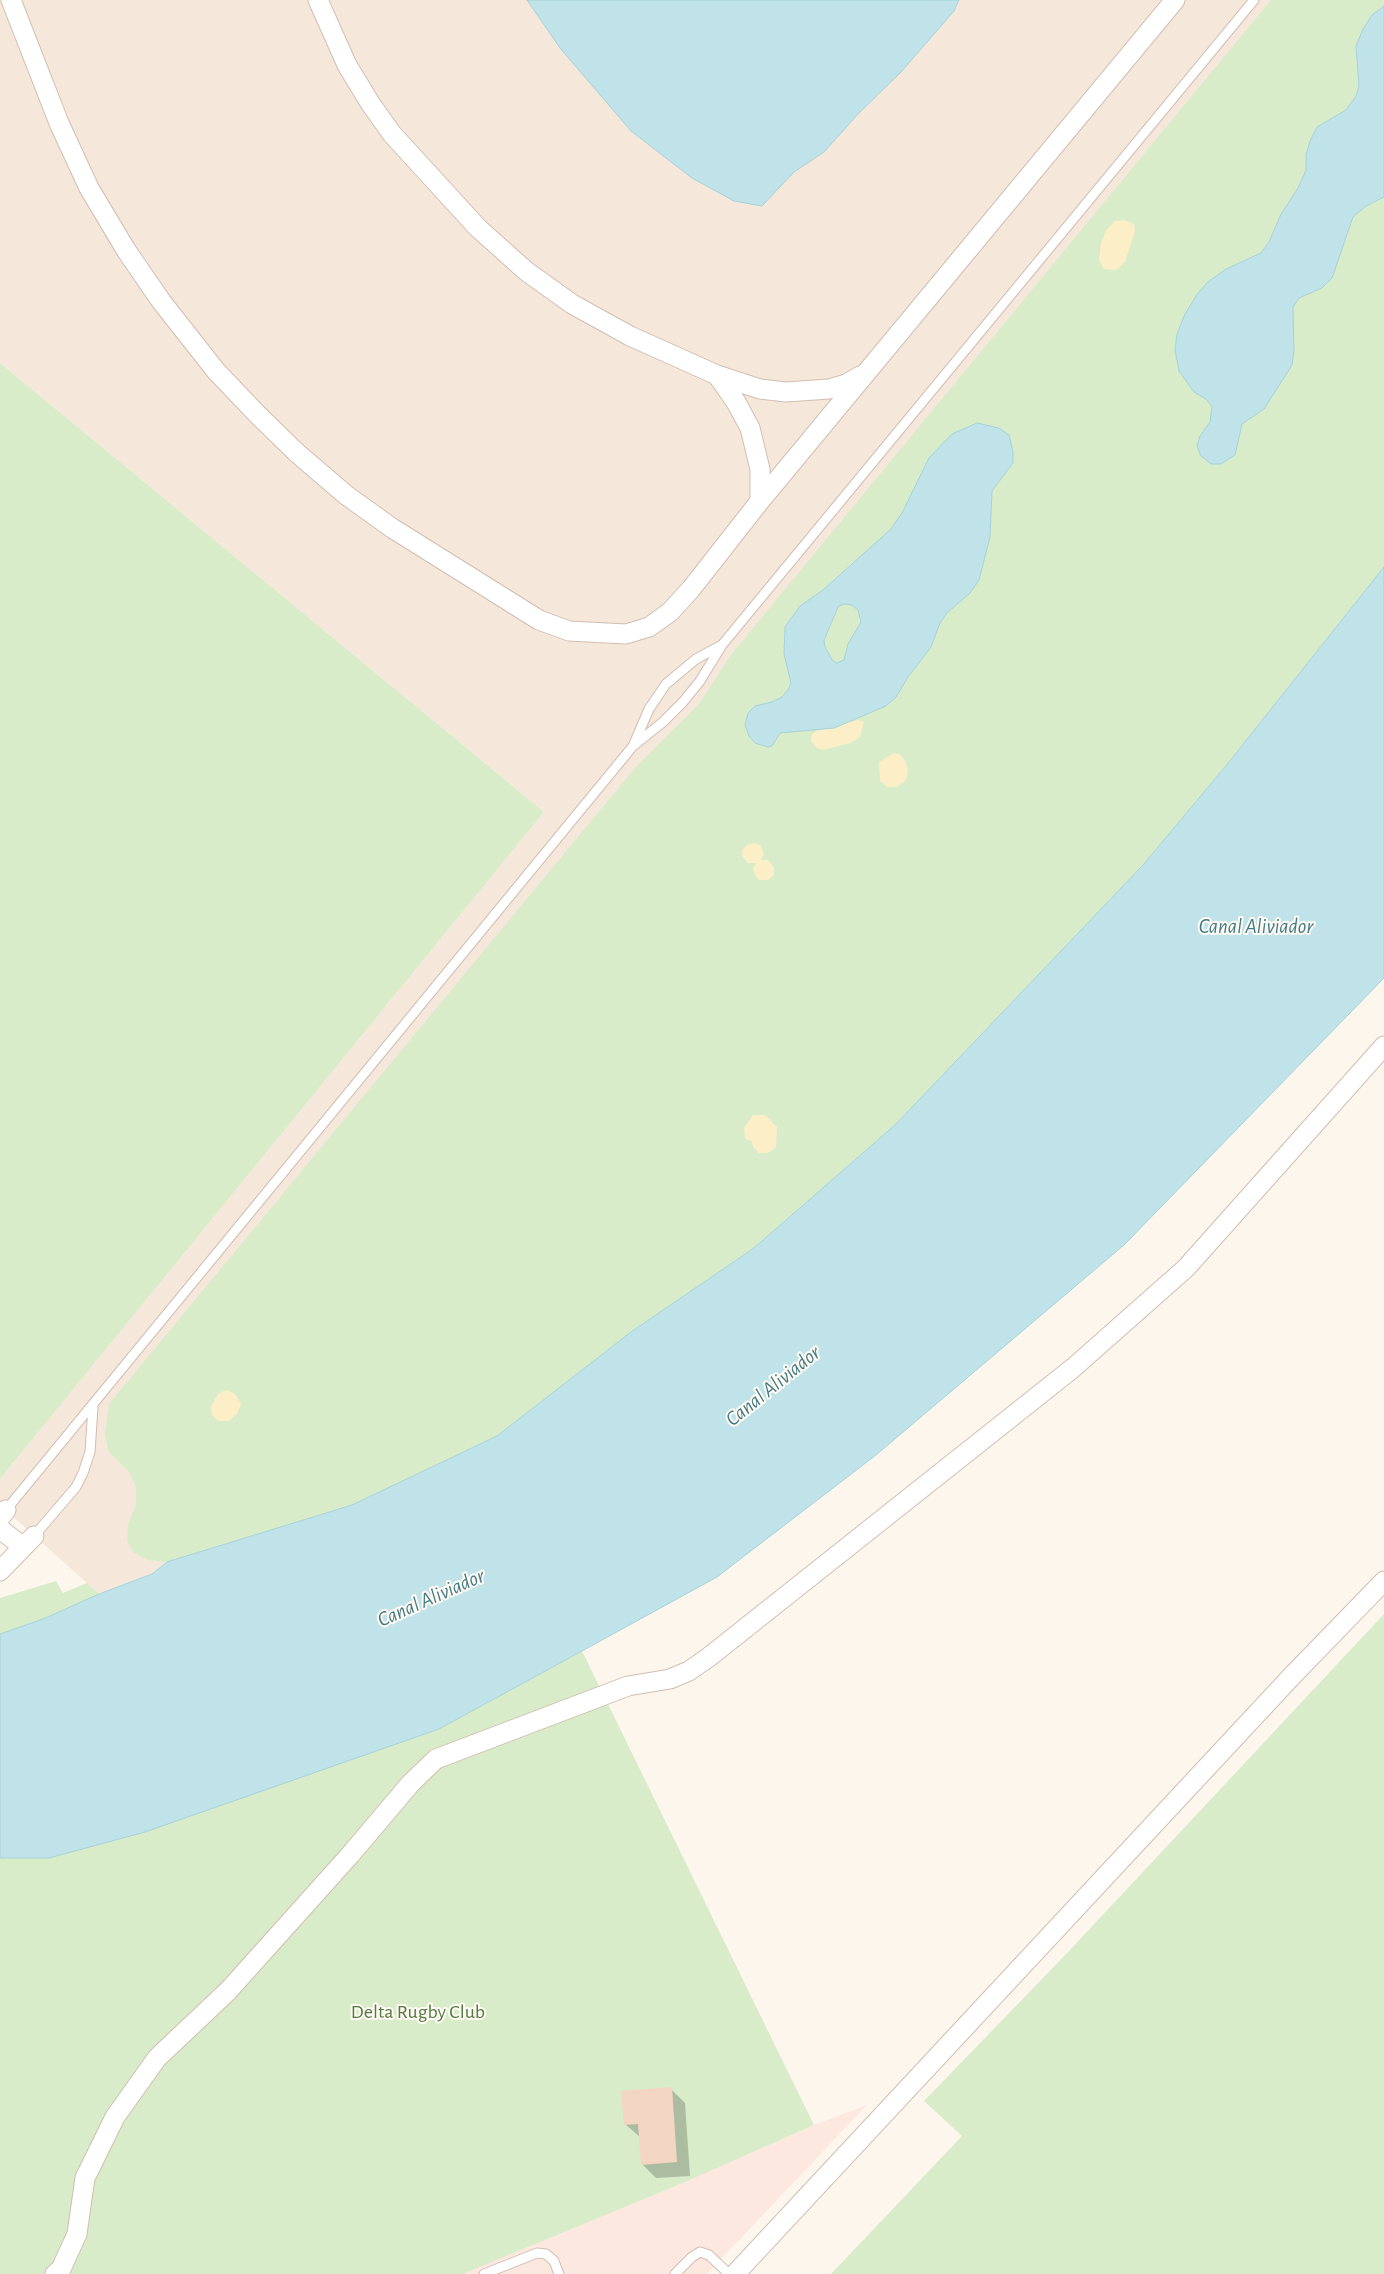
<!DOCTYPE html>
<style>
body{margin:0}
canvas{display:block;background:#fdf6ec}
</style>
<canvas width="1384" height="2274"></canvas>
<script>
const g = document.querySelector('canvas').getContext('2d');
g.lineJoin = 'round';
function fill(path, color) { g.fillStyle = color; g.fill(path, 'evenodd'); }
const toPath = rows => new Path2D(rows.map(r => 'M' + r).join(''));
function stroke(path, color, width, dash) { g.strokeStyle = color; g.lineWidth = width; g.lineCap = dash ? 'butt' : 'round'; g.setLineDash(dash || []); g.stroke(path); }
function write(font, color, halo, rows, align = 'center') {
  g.font = font + ' "Alegreya Sans",sans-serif'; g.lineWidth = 4; g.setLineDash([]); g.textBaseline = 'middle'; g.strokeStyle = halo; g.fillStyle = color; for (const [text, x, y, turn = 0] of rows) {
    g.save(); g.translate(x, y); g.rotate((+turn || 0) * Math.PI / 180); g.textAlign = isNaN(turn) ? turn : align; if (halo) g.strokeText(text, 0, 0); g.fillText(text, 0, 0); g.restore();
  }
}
fill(toPath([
 [0,0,1384,0,1384,567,1225,767,895,1125,754,1248,352,1505,167,1562,152,1574,99,1594,0,1505,0,1479,544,812,0,363]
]), '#f5e8da');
fill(toPath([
 [867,2105,707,2274,463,2274,683,2183,814,2125]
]), '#fde8e0');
fill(toPath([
 [1271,0,1384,0,1384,567,1225,767,1143,865,895,1125,754,1248,631,1332,497,1436,352,1505,167,1562,147,1560,133,1552,127,1541,128,1524,136,1506,136,1487,129,1472,109,1452,105,1435,109,1404,635,768,699,704,730,656],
 [0,363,544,812,0,1479],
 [56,1581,63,1593,87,1583,99,1594,43,1619,0,1634,0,1598],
 [1384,1614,1384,2274,831,2274,962,2136,924,2101,1069,1951],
 [582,1651,814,2125,683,2183,463,2274,0,2274,0,1858,49,1858,439,1729]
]), '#d8ecc9');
fill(toPath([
 [1124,220,1134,224,1135,232,1125,262,1116,270,1104,269,1099,260,1101,243,1106,230,1115,221],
 [859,720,864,722,860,737,850,743,823,750,817,748,811,741,812,734,816,731],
 [894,753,901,755,905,761,908,770,906,780,897,787,887,787,880,781,879,762],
 [755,843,761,846,764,854,761,860,768,860,774,867,774,875,768,880,759,880,755,875,753,868,756,863,748,863,742,856,742,851,747,845],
 [753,1115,765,1115,777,1127,776,1147,768,1153,759,1153,753,1147,752,1141,745,1139,744,1128],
 [226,1390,235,1394,241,1404,237,1414,229,1421,218,1421,212,1415,211,1407,218,1394]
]), '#fcefc7');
const water = toPath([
 [527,0,959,0,954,11,901,72,858,114,824,152,794,172,762,206,734,201,692,178,631,131,560,48,527,0],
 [1384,6,1384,197,1366,206,1353,217,1332,278,1322,288,1299,298,1293,307,1294,351,1292,365,1264,409,1242,424,1235,455,1221,464,1211,464,1201,456,1197,446,1200,436,1210,422,1212,407,1206,399,1194,392,1179,371,1175,350,1177,334,1185,314,1198,293,1208,282,1226,269,1261,253,1269,242,1281,214,1298,188,1306,170,1306,155,1310,141,1317,127,1346,110,1356,96,1359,86,1356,46,1363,29,1372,15,1384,6],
 [977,423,999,428,1009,435,1013,452,1013,463,992,491,990,537,979,580,970,593,947,613,940,623,931,647,908,677,896,697,886,706,834,728,780,733,772,746,768,747,755,743,749,736,745,725,748,713,755,706,772,702,782,697,788,690,791,683,784,654,785,627,800,606,823,590,891,529,902,513,929,458,952,434,977,423],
 [843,604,852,605,858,610,861,622,848,644,844,660,837,663,833,661,825,647,824,640,838,607,843,604],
 [1384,567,1384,978,1124,1245,876,1455,717,1577,582,1651,439,1729,145,1832,49,1858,0,1858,0,1634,43,1619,99,1594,152,1574,167,1562,352,1505,497,1436,631,1332,754,1248,895,1125,1143,865,1225,767,1384,567]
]);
fill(water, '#bfe3e8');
stroke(water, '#a5d3da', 1);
fill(toPath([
 [671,2089,685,2103,690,2176,656,2178,642,2164,641,2138,625,2124]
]), '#0003');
fill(toPath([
 [672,2087,677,2162,641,2165,638,2124,624,2125,621,2091]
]), '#f3d5c3');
const service = toPath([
 [634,744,649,709,666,684,696,659,720,646],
 [6,1510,633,746,663,722,683,702,700,681,722,645,1254,0],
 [34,1536,76,1487,83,1473,90,1452,93,1407],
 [484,2274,537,2253,546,2254,554,2261,559,2274],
 [675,2274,692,2257,700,2252,709,2255,729,2274]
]);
const minor = toPath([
 [11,0,59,123,89,188,126,250,161,301,216,371,258,415,297,453,346,495,392,528,539,620,569,631,626,634,649,627,670,612,691,589,760,501,1175,0],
 [318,0,347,65,370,103,392,134,478,228,526,271,572,304,630,336,717,375,736,402,750,428,760,469,760,501],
 [717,375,760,389,786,392,829,389,846,384,860,376],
 [0,1518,6,1510],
 [0,1529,23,1547],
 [0,1571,34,1536],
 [55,2274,61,2269,77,2234,85,2178,115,2117,157,2058,228,1991,350,1855,411,1783,436,1759,628,1686,670,1679,689,1671,709,1657,1073,1368,1186,1268,1384,1046],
 [735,2274,1291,1677,1384,1581]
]);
stroke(service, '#d1beb0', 11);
stroke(minor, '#d1beb0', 21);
stroke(service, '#fff', 9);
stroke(minor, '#fff', 19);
write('20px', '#537a41', '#fffaf3', [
 ["Delta Rugby Club",418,2012]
]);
write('italic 21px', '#437c86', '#fffaf3', [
 ["Canal Aliviador",1256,927],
 ["Canal Aliviador",773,1386,-39],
 ["Canal Aliviador",431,1598,-24]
]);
</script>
